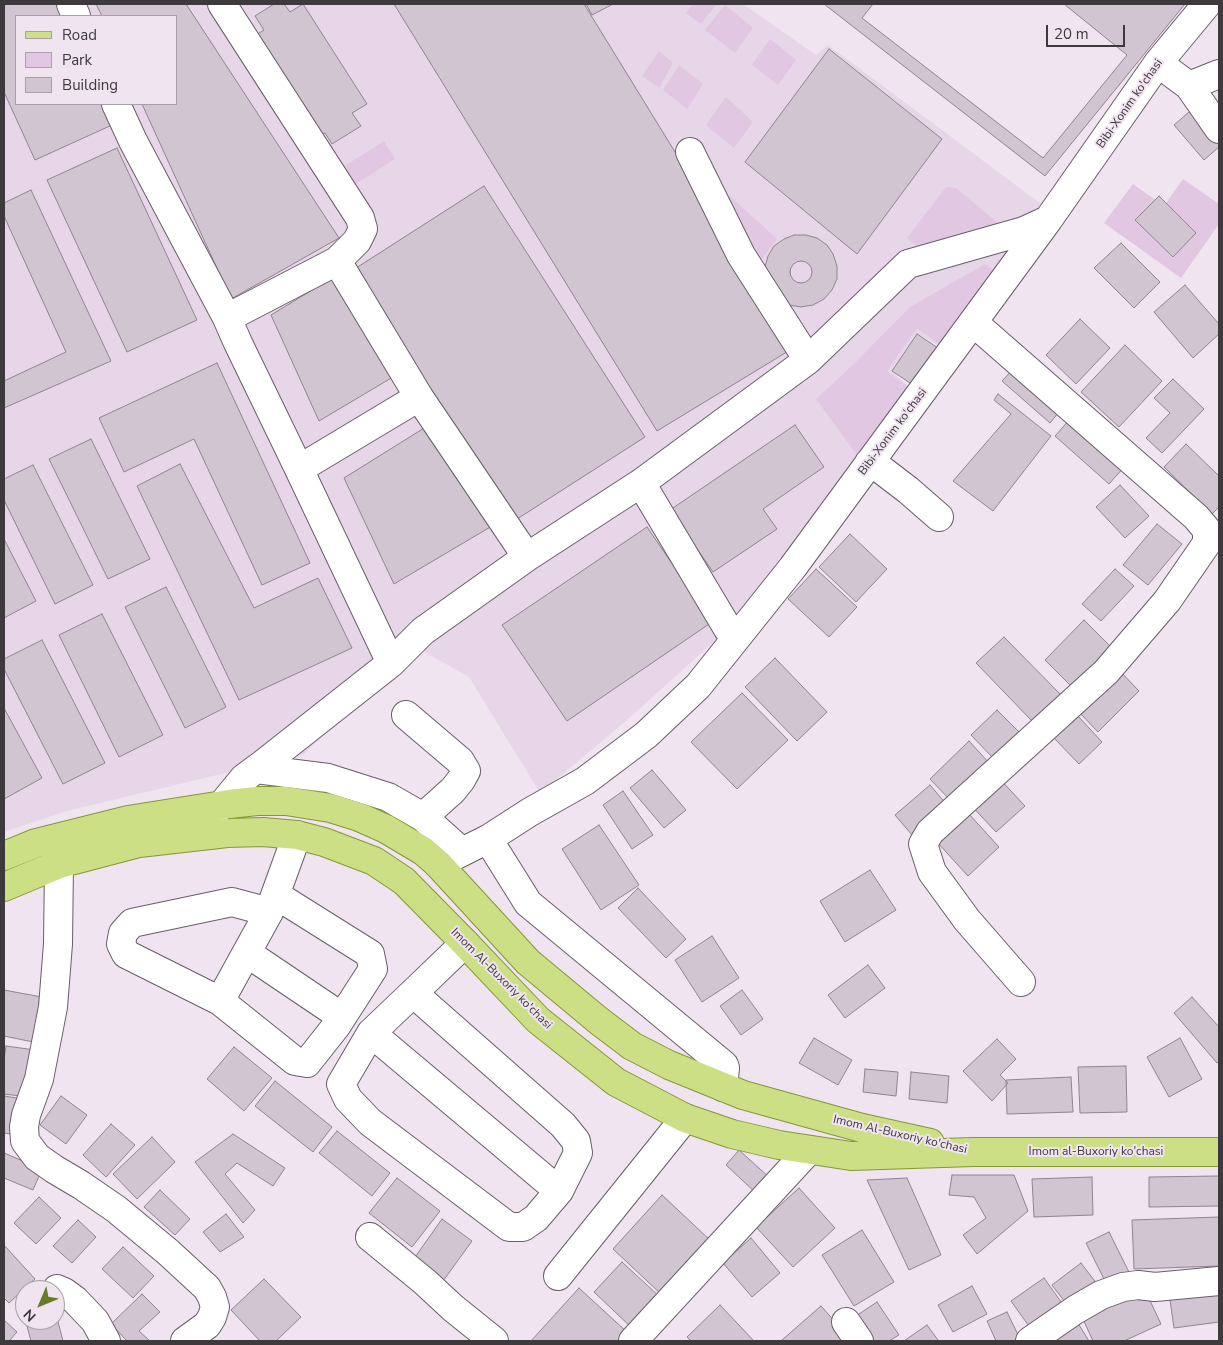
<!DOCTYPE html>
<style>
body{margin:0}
#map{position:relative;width:1223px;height:1345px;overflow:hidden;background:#efe4f0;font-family:"Nunito Sans",sans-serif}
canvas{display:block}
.frame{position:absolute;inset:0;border:5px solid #3d393d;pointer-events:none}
.legend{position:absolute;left:15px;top:15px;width:162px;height:90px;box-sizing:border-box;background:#efe4f0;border:1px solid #a8a0a8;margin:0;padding:6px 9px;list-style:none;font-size:15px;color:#3d393d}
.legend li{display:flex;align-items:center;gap:10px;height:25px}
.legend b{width:25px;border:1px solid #a8a0a8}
.north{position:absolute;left:15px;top:1280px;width:50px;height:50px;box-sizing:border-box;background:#efe4f0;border:1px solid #a8a0a8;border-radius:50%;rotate:225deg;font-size:14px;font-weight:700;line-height:20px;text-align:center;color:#3d393d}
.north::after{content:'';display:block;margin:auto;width:18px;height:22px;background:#697a29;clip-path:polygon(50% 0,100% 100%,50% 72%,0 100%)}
.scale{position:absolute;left:1046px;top:25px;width:79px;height:22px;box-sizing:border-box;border:2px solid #3d393d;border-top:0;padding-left:6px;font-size:15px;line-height:18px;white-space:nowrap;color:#3d393d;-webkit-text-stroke:4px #efe4f0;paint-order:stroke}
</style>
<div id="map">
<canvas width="1223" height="1345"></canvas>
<div class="frame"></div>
<ul class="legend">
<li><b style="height:6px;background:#cddf85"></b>Road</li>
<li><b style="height:14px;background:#e1c7e2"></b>Park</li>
<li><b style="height:14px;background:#d0c5d0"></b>Building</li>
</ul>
<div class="north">N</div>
<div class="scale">20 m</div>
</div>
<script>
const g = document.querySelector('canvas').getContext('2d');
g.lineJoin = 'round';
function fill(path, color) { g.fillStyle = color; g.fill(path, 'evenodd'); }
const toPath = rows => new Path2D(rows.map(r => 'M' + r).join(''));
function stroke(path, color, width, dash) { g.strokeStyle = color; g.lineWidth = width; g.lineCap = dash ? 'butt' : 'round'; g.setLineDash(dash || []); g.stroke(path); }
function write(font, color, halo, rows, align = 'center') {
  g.font = font + ' "Nunito Sans",sans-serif'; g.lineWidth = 4; g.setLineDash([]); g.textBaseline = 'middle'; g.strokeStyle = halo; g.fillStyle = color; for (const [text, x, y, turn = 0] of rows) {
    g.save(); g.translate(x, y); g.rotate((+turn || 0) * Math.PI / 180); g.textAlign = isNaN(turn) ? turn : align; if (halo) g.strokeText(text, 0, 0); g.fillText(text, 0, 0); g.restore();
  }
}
fill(toPath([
 [4,4,743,4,816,55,828,45,1041,204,997,272,944,348,917,334,892,371,910,388,857,455,847,473,728,629,627,720,540,793,469,677,414,646,304,754,67,811,4,832],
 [16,16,176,16,176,104,16,104]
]), '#e7d6e8');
fill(toPath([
 [693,4,717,4,701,24,686,13],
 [725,5,753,28,735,53,705,30],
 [770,39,796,60,778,85,752,65],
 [659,51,673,63,659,88,642,76],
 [679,65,703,84,687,109,663,90],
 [726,97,753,122,734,148,706,125],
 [384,141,395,159,354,185,343,167],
 [1183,179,1219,204,1219,224,1181,278,1104,223,1133,184,1164,206],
 [946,187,956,188,1001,226,937,261,907,238],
 [730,196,777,239,750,275,712,221],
 [985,264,997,272,944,348,917,328,887,371,910,388,857,455,816,399,856,362,910,307]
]), '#e1c7e2');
const building = toPath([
 [4,4,57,4,63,16,16,16,16,104,103,104,112,125,35,160,4,92,4,4],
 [96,4,186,4,339,238,231,299,142,104,176,104,176,16,102,16,96,4],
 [274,4,284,4,290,12,303,4,367,104,352,113,361,126,332,144,325,133,312,140,248,40,264,30,255,16,274,4],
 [394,4,584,4,795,347,657,431,394,4],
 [586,4,613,4,592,15,586,4],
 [824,4,873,4,862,18,1043,158,1127,55,1064,4,1185,4,1045,176,824,4],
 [829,49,942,139,857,254,745,162,829,49],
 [1196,106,1219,133,1219,147,1204,160,1174,125,1196,106],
 [117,148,197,320,127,352,47,180,117,148],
 [484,186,645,437,514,521,353,270,484,186],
 [31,190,111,361,4,408,4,381,66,352,4,216,4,203,31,190],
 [1159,196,1196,233,1173,257,1135,220,1159,196],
 [794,235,806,235,817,238,827,245,833,254,837,266,837,279,832,290,824,299,813,305,801,307,789,305,765,267,768,256,774,246,784,239,794,235],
 [1121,243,1160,282,1134,308,1094,268,1121,243],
 '790 272a11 11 0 1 1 22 0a11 11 0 1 1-22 0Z',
 [337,275,398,374,319,421,271,315,337,275],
 [1185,285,1219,324,1219,334,1193,358,1154,312,1185,285],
 [1080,319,1110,348,1076,384,1046,355,1080,319],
 [917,334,944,352,919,389,892,371,917,334],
 [1125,345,1162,381,1119,427,1081,392,1125,345],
 [217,363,310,563,262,585,194,439,124,472,99,418,217,363],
 [1016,366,1063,407,1050,423,1002,381,1016,366],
 [1173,379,1204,409,1162,453,1146,438,1170,413,1154,398,1173,379],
 [998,394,1051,436,993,511,953,481,1011,414,994,400,998,394],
 [1071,418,1125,466,1109,484,1055,436,1071,418],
 [429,425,492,526,394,584,344,478,429,425],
 [795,425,824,467,763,509,777,529,713,572,670,510,795,425],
 [91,439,150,559,108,579,49,459,91,439],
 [1186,444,1219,476,1219,507,1212,514,1164,467,1186,444],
 [180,464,254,608,318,578,352,648,239,700,137,486,180,464],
 [33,465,93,585,55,604,4,500,4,479,33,465],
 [1120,485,1149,516,1125,538,1096,507,1120,485],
 [1157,524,1182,544,1148,585,1123,565,1157,524],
 [647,527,712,622,567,721,502,625,647,527],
 [850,534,887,569,856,602,819,567,850,534],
 [4,539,36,601,4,618,4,539],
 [816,569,857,607,829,637,788,599,816,569],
 [1115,569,1134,586,1101,621,1082,604,1115,569],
 [166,587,226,707,185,728,125,607,166,587],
 [102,614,163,735,119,757,59,635,102,614],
 [1084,620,1112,648,1073,688,1045,660,1084,620],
 [1004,637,1061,695,1033,722,976,663,1004,637],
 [42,640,105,763,63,784,4,669,4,659,42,640],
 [775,658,827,712,797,741,745,687,775,658],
 [1119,670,1139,691,1098,732,1078,711,1119,670],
 [742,693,788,740,737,789,691,742,742,693],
 [4,708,42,778,4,799,4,708],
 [997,710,1021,734,995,760,971,735,997,710],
 [1077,715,1102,742,1079,764,1054,738,1077,715],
 [969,741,990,764,951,801,930,779,969,741],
 [652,770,686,810,664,828,630,788,652,770],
 [997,776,1025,806,996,832,968,802,997,776],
 [930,785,947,805,912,835,895,815,930,785],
 [623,791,653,835,632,849,603,805,623,791],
 [968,813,999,847,968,876,936,841,968,813],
 [599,825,639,885,601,910,562,849,599,825],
 [870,870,896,910,845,942,820,901,870,870],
 [638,888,686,939,666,958,618,908,638,888],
 [712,936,739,978,702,1002,675,960,712,936],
 [868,965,885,988,845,1018,828,995,868,965],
 [4,990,47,998,38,1043,4,1036,4,990],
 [742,990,763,1019,741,1035,720,1006,742,990],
 [1192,997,1219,1027,1219,1061,1217,1063,1174,1013,1192,997],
 [814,1038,852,1060,838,1085,799,1063,814,1038],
 [1180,1038,1202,1079,1169,1097,1147,1057,1180,1038],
 [997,1039,1016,1059,1000,1075,1008,1083,992,1101,963,1071,997,1039],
 [6,1046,35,1050,28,1097,4,1094,4,1060,6,1046],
 [234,1047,272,1078,244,1111,207,1079,234,1047],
 [1126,1066,1127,1112,1080,1113,1078,1067,1126,1066],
 [865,1069,898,1072,896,1096,863,1092,865,1069],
 [911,1072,949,1076,947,1103,909,1099,911,1072],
 [1071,1077,1073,1112,1007,1114,1006,1080,1071,1077],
 [275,1081,332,1127,313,1152,255,1106,275,1081],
 [4,1096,17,1098,12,1134,4,1133,4,1096],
 [61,1096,87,1115,66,1144,40,1125,61,1096],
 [111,1124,135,1145,106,1177,83,1155,111,1124],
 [337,1131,390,1173,372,1196,319,1153,337,1131],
 [233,1134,285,1168,273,1186,237,1163,225,1174,255,1210,243,1223,195,1162,233,1134],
 [152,1137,175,1162,137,1199,113,1174,152,1137],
 [739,1150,771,1179,757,1194,726,1165,739,1150],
 [4,1153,42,1169,33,1190,4,1178,4,1153],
 [952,1175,1014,1175,1028,1211,977,1254,963,1235,986,1218,974,1197,949,1195,952,1175],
 [1219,1176,1219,1206,1149,1207,1149,1177,1219,1176],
 [1092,1177,1093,1215,1034,1217,1032,1179,1092,1177],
 [397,1178,440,1211,412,1247,369,1213,397,1178],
 [907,1178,941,1255,909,1270,867,1180,907,1178],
 [799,1188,835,1228,793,1267,756,1227,799,1188],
 [160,1190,190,1219,175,1235,144,1207,160,1190],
 [662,1195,712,1242,662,1295,613,1249,662,1195],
 [39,1197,61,1218,36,1244,14,1223,39,1197],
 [226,1214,244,1237,220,1252,203,1232,226,1214],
 [1219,1217,1219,1266,1134,1269,1132,1220,1219,1217],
 [442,1219,472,1241,443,1281,413,1260,442,1219],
 [78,1220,96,1237,72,1263,53,1246,78,1220],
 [862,1230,894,1282,854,1306,822,1255,862,1230],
 [1109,1232,1129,1272,1106,1283,1086,1243,1109,1232],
 [751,1238,780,1273,752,1297,723,1263,751,1238],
 [4,1245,35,1279,9,1303,4,1298,4,1245],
 [123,1247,154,1276,133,1298,102,1269,123,1247],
 [622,1262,661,1298,633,1329,594,1292,622,1262],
 [1081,1263,1097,1284,1068,1306,1052,1285,1081,1263],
 [1044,1278,1064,1306,1031,1329,1011,1301,1044,1278],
 [264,1279,301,1317,276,1341,260,1341,231,1310,264,1279],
 [972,1286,987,1314,953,1332,938,1305,972,1286],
 [1219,1286,1219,1322,1174,1328,1169,1293,1219,1286],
 [579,1288,628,1333,621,1341,531,1341,579,1288],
 [1144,1288,1161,1324,1124,1341,1093,1341,1082,1317,1144,1288],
 [142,1294,160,1312,139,1331,150,1341,127,1341,111,1324,142,1294],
 [877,1302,899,1335,889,1341,872,1341,856,1316,877,1302],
 [720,1305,754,1341,691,1341,687,1337,720,1305],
 [821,1306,852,1341,784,1341,782,1340,821,1306],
 [1007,1312,1021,1341,996,1341,987,1321,1007,1312],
 [57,1318,63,1341,31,1341,27,1326,55,1320,57,1318],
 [4,1320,17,1332,9,1341,4,1341,4,1320],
 [1076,1320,1089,1341,1041,1341,1076,1320],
 [927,1325,938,1340,937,1341,904,1341,927,1325]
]);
fill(building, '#d0c5d0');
stroke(building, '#8f848f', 1);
const minor = toPath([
 [71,4,76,16],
 [1158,63,1189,86,1219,129],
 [1189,86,1219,74],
 [116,104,133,141,227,318],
 [974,323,1196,517,1207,530,1207,543,1167,601,1106,672,930,832,923,844,932,872,967,920,1021,982],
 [808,360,908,264,1024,231,1048,220],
 [419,397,527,557],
 [869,463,874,464,908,490,939,517],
 [299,469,419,397,337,261],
 [641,483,728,629,736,638],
 [391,663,423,631,527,557,641,483,808,360,741,255,690,152],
 [406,715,460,761,466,771,461,780,453,790,423,817],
 [256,769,328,778,388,797,423,817,462,852],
 [221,806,244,778,263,764,391,663,299,469,238,343,227,318,337,261,357,241,363,229,360,218,222,4],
 [488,839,528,903,724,1065,725,1068,723,1087],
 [59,864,58,944,53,1007,39,1079,26,1115,24,1127,25,1141,37,1157,54,1169,81,1185,116,1209,168,1252,207,1288,212,1297,215,1307,212,1317,207,1325,185,1341],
 [438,864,488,839,530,812,585,781,646,735,698,686,793,567,1048,220,1158,63,1207,4],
 [269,912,232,902,132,923,123,933,121,944,126,954,220,1001,295,1061,307,1063,337,1025,373,969,370,954,276,895],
 [247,953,342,1017],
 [413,993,563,1125,576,1141,578,1153,559,1191,536,1218,523,1227,509,1227,370,1122,348,1099,341,1084,371,1033,413,993,465,943],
 [220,1001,269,912,297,835],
 [371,1033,559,1191],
 [370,1237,425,1282,453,1308,494,1341],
 [558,1276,685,1118],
 [57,1289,64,1292,75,1300,95,1321,106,1341],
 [846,1322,859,1341],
 [633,1341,809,1150],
 [1030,1341,1075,1310,1101,1295,1123,1287,1138,1285,1155,1287,1219,1281]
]);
const major = toPath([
 [4,856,36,843,128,820,229,804,257,801,286,801,330,808,359,817,386,829,423,851,438,864,528,962,599,1021,632,1046,669,1065,743,1095,862,1128,930,1143],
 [4,887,59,864,139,843,227,833,263,832,297,835,324,842,374,861,404,881,465,943,538,1020,616,1082,685,1118,732,1134,779,1145,851,1156,973,1152,1219,1152]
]);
stroke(minor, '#685f69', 30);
stroke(major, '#849737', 30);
stroke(minor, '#fff', 28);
stroke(major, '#cddf85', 28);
write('12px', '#3d393d', '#efe4f0', [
 ["Bibi-Xonim ko'chasi",1130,104,-55],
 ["Bibi-Xonim ko'chasi",893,432,-53],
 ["Imom Al-Buxoriy ko'chasi",501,979,45],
 ["Imom Al-Buxoriy ko'chasi",900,1135,13],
 ["Imom al-Buxoriy ko'chasi",1096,1152]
]);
</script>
